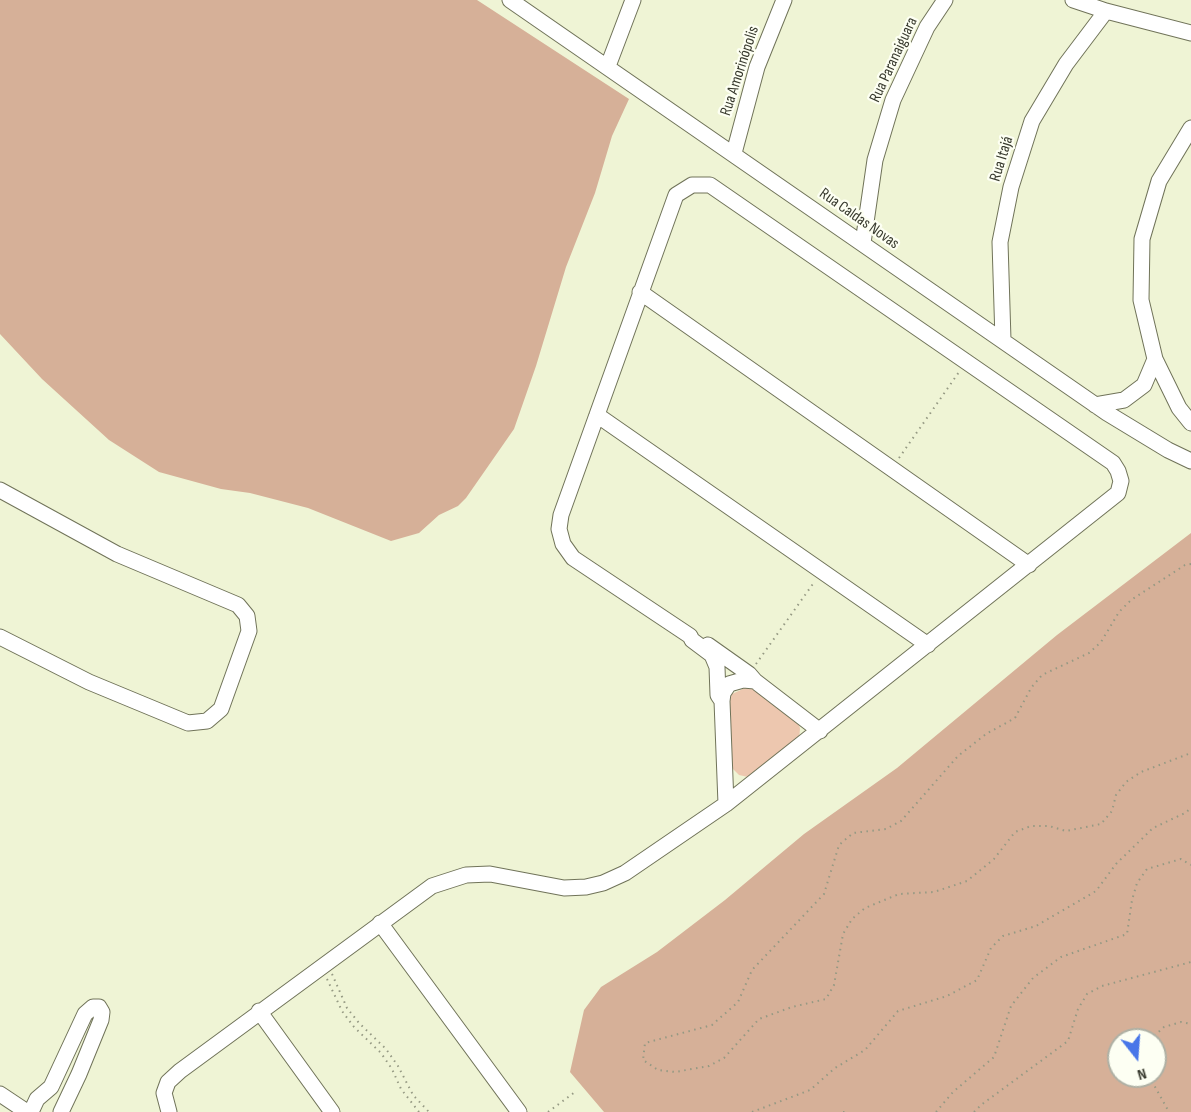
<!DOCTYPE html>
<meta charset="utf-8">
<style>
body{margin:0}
#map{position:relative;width:1191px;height:1112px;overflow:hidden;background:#eff4d5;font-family:"Sofia Sans Condensed",sans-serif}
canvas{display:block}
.north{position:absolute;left:1107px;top:1028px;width:60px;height:60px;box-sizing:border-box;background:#fdfff3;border:2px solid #aeb0a4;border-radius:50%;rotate:163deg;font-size:16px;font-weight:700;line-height:24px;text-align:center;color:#383a2e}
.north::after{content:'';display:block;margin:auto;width:21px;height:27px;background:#4876e8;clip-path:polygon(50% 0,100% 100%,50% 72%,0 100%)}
</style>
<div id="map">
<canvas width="1191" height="1112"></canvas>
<div class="north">N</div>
</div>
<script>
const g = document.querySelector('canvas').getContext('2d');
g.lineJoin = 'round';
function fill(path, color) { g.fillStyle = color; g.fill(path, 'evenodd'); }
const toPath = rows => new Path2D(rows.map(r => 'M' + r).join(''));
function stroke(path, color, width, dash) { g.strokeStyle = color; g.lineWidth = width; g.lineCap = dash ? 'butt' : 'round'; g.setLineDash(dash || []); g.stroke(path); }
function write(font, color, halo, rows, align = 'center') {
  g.font = font + ' "Sofia Sans Condensed",sans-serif'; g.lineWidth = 4.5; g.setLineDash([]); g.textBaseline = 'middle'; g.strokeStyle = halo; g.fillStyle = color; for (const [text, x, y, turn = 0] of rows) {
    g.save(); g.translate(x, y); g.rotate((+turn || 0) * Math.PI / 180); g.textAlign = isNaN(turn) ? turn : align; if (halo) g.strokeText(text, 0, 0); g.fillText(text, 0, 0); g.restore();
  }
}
fill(toPath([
 [745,688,755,689,799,724,800,729,799,739,752,776,748,777,739,775,732,768,728,703,732,694]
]), '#edc7af');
fill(toPath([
 [0,0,477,0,629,99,612,136,595,193,566,267,536,366,514,429,466,498,458,506,439,515,419,533,391,541,308,508,250,493,221,489,159,472,109,440,42,379,0,334],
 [1191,533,1191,1112,604,1112,570,1072,584,1010,601,987,657,952,725,900,804,834,897,768,1057,635],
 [1119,1040,1155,1040,1155,1076,1119,1076]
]), '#d6b098');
const minor = toPath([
 [510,0,1107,413,1168,450,1191,461],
 [1073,0,1106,11,1191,33],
 [608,66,633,0],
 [1191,128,1159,181,1142,239,1141,300,1155,359,1179,408,1191,423],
 [734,153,757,67,784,0],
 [863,243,875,160,893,100,927,27,945,0],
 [640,292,1029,565],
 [1003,340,1000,242,1011,187,1032,121,1066,64,1106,11],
 [1095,405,1124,400,1144,385,1155,359],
 [597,415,928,645],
 [0,490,117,554,238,605,247,616,249,631,221,709,207,721,188,723,89,682,0,637],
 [708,645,749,674,755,681,820,731],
 [726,804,722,701,723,693,729,684,743,680,755,681],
 [380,923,519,1112],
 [259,1011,332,1112],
 [0,1094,27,1112],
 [31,1112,37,1099,51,1087,85,1014,93,1007,99,1007,102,1012,101,1020,79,1074,61,1112],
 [169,1112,164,1093,168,1082,180,1071,432,886,466,875,490,874,564,888,586,887,603,883,625,873,726,804,1118,493,1121,481,1118,471,1113,463,710,185,692,185,676,195,561,515,559,529,563,544,573,558,690,636,692,640,712,655,717,667,718,695,722,701]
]);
stroke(minor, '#707359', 17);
stroke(toPath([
 [899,458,959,372],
 [1191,564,1185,565,1131,600,1119,612,1101,642,1089,653,1042,675,1031,688,1015,718,986,734,958,756,901,821,886,829,853,833,839,845,824,894,752,970,738,1002,712,1025,645,1043,643,1060,658,1070,675,1072,709,1066,724,1058,759,1019,792,1007,826,999,834,985,843,934,852,919,865,908,899,894,934,892,967,881,994,859,1015,832,1031,826,1049,826,1066,831,1101,824,1112,811,1116,795,1126,782,1141,772,1191,753],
 [756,664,815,581],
 [332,974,347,1008,359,1023,386,1049,398,1066,413,1095,429,1112],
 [327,979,342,1011,354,1027,381,1053,392,1069,401,1089,419,1112],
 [1150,1040,1164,1027,1181,1022,1191,1024],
 [1149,1076,1169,1112],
 [548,1112,575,1092],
 [752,1112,810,1090,835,1068,865,1050,898,1011,947,996,977,980,991,948,1003,936,1036,926,1096,891,1116,864,1153,828,1185,813,1191,808],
 [843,1112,846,1112],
 [936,1112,953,1092,994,1057,1011,1006,1033,978,1061,957,1127,934,1132,900,1137,883,1147,869,1181,859,1191,865],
 [974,1112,981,1105,1068,1041,1078,1009,1087,994,1102,986,1191,962]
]), '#959983', 2, [1.5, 4.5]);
stroke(minor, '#fff', 15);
write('16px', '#383a2e', '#fdfff3', [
 ["Rua Paranaiguara",894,60,-65],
 ["Rua Amorinópolis",740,71,-72],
 ["Rua Itajá",1002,159,-73],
 ["Rua Caldas Novas",859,219,35]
]);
</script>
